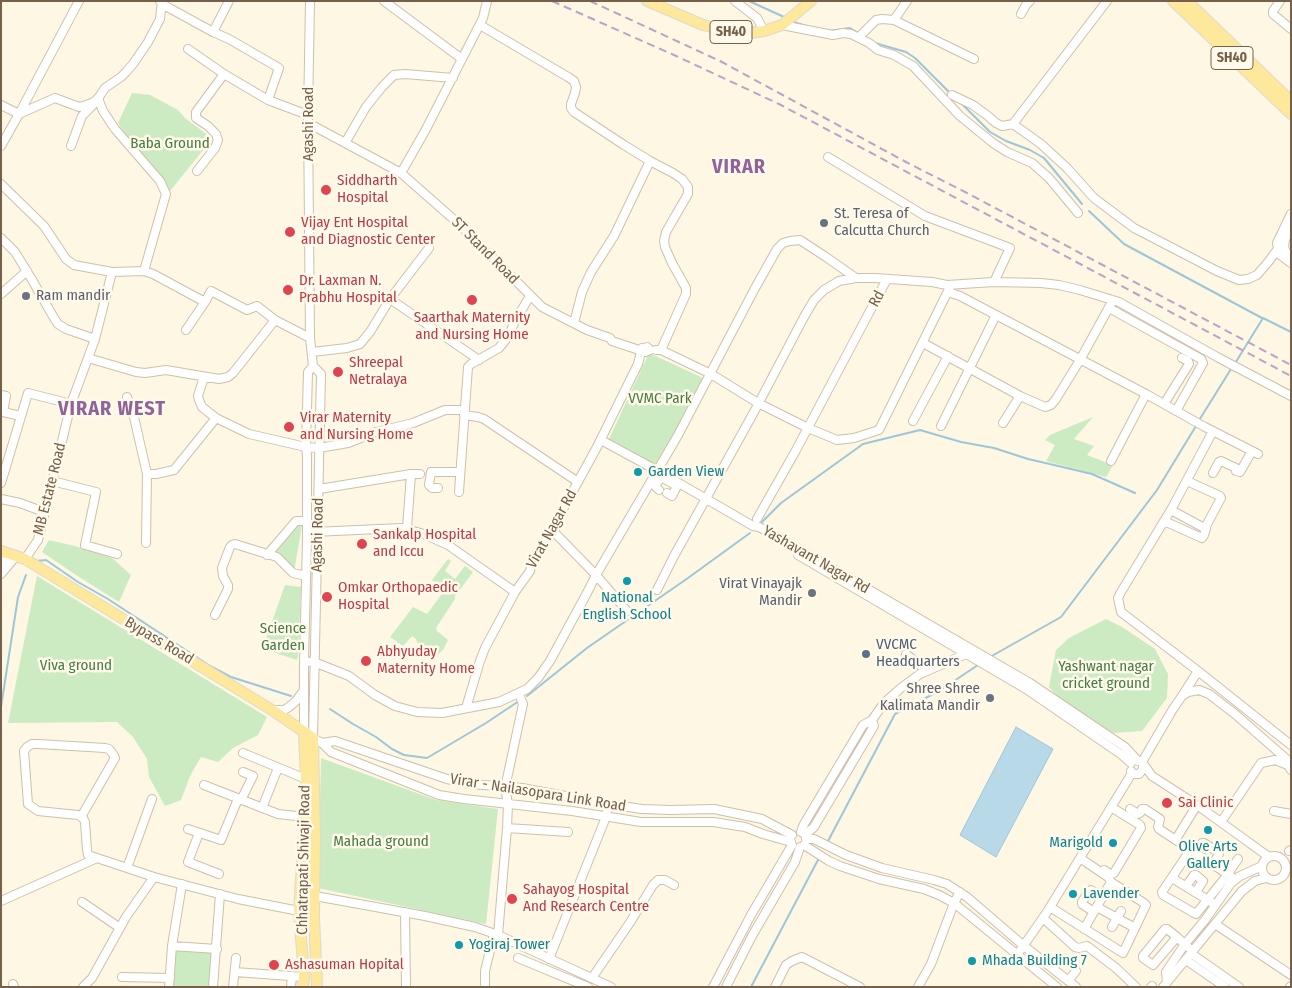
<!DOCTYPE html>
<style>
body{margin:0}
#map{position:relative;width:1292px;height:988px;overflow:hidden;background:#fdf7e4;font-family:"Fira Sans Condensed",sans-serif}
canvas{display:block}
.frame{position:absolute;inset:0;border:2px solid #766049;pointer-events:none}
</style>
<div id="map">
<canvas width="1292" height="988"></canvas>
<div class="frame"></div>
</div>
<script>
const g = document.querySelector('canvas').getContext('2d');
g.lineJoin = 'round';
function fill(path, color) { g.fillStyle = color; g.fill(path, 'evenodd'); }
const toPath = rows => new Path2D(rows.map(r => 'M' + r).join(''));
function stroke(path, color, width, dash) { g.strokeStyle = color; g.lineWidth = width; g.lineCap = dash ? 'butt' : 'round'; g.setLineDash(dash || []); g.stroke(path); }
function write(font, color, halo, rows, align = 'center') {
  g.font = font + ' "Fira Sans Condensed",sans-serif'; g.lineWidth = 5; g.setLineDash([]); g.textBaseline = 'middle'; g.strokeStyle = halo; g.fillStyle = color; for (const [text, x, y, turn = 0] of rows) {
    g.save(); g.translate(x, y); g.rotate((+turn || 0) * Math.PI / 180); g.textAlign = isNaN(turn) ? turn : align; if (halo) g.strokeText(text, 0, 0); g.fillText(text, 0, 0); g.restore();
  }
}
fill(toPath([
 [132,93,150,95,178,110,185,118,209,136,204,149,170,191,136,151,118,123],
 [649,353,703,378,657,466,609,439],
 [1093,417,1074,439,1094,446,1087,455,1113,465,1106,477,1046,461,1055,445,1045,440,1050,435],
 [297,524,302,525,294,572,275,553,275,549],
 [49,540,75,546,112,558,131,575,119,602,79,577,42,552],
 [448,559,451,561,445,571,455,579,465,566,473,572,455,596,455,599,436,628,437,631,448,640,443,650,437,655,417,642,416,639,412,636,403,646,390,637,413,607,427,614,445,590,432,580],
 [37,576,267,717,258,735,233,748,218,762,201,757,190,776,181,800,165,806,149,777,147,759,133,737,117,722,8,723],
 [285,585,301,587,298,656,297,660,266,650,263,647],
 [1106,619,1122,627,1155,649,1168,674,1167,698,1142,731,1114,733,1072,713,1049,687,1056,650,1069,638],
 [321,758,436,800,498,809,486,924,318,888],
 [173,949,214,951,210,987,171,987]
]), '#ccebc2');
const water = toPath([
 [1016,727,1053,749,996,857,960,835,1016,727]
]);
fill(water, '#b8d9e7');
stroke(water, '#9ec6d9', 1);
stroke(toPath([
 [749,1,784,17],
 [794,22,803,25],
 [829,31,850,28,858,33],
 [875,43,906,52,915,58,950,93],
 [961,103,990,132,1006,141,1030,150,1044,158,1082,204],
 [1089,211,1124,244,1262,318],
 [1234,365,1263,318,1291,332],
 [1198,422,1231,369],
 [760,524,781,503,863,444,920,430,961,442,994,448,1028,459,1054,465,1092,474,1135,493],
 [36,561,46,560,78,582,108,599,210,666,231,677,291,696],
 [990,657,1061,617,1157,490,1196,426],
 [527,696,587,648,688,578,750,533],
 [1,707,18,597,26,575],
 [330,709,353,724,376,737,392,749,404,755,427,758,486,723,519,701],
 [827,843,895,714,939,691,978,665],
 [751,987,819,858]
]), '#9ec6d9', 2);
const minor = toPath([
 [160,1,162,4,213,32],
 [229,1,213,32,229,39,279,68,268,100],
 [384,1,462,59],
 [735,1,757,18,764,31],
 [1280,1,1273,11,1273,14,1291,29],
 [1021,14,1026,5,1030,1],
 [894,20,907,1],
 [480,25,568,77,574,81,576,87,575,93,571,104,571,108,574,112,624,145,650,161,673,173,682,179,688,187,688,194,666,232,664,241,665,247,672,263,686,288,686,294,661,350],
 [782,25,833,35,843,33,851,34,869,43,878,50,894,55,913,66,960,116,993,143,1007,152,1032,163,1049,178,1078,213],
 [859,37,876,20,882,19,894,20,974,59],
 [188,49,224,74,268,100,308,115],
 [952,95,973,105,988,116,996,123,1002,126,1013,124,1107,1],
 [99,101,103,111,115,129,160,181,166,194,144,271],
 [99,101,99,97,105,88,121,77,126,72,133,64,148,42,160,19,162,1],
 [1,105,19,114,1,146],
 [19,114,79,1],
 [19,114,55,98,79,107,84,106,94,102,99,97],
 [308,123,401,173,459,224,542,307,587,330,610,338,612,341,645,352,650,350,647,347],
 [1013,124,1041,144,1067,168,1094,198,1134,228,1217,271,1239,280,1248,279,1257,275,1269,261,1277,250,1284,247],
 [345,143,366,107,382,87,394,75,405,74,453,78],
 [71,146,82,116,93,105],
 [828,157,925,216,1010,248,994,282],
 [197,171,215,148,218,140,216,134,208,126,196,118,196,112,224,74],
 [401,173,425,131,483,18,487,1],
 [1,184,44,226,66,259,74,265,112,272,144,271,153,274,205,302,211,291,247,310,257,306,275,320,310,338],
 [1291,214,1277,243,1279,254,1291,263],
 [1291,229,1285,239,1284,247,1286,252,1291,256],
 [1,238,15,252,31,278,54,318,58,324,66,329,95,339],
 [948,292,960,296,1146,394,1205,427,1258,454],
 [1,294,27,271],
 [390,299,479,360],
 [1109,308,1201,359,1203,363,1176,411],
 [574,323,582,292,591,272,614,236,650,161],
 [186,330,205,302],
 [923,343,1020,396],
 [656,350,661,350,711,374,758,403,808,428,837,440,854,438,879,430,951,285],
 [312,352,347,348,360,344,370,332,390,299,429,248],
 [88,358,136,372,145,373,166,370,219,379,228,377,233,373,275,320],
 [313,366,321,374,313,738,322,743,331,752,439,795,464,799,572,811,641,822,713,822,745,827,763,834,791,842],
 [204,377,198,396,199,400,202,407,216,418,249,434,306,447,319,448,348,443,376,432,413,423,445,410,459,410],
 [1,395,6,396,3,412,21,416],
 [127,397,134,417,147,474,146,543],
 [1164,404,1189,364,1188,361,1182,358],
 [464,415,478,417,484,419,578,482],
 [913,421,948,356],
 [1003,423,1020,396,1045,407,1051,405,1056,399,1080,360,1113,300],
 [941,426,996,315],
 [601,440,658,471,753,526,759,527,797,548,1030,683,1125,747,1137,760],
 [1111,461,1146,394],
 [1213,473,1219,462,1221,461,1236,468,1236,471,1240,472,1252,451],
 [147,474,156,474,174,470,216,418],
 [52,481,96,492,85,545,117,554],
 [1187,481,1220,496,1221,498,1205,528],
 [1,483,28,393,71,404],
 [438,488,432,488,429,485,431,472,460,472],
 [319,489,411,474,420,474],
 [659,490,655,486,661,477,677,486,672,496,667,493],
 [459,492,468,367,471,364,499,348,508,337,515,321,530,296],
 [1,499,20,503,44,512],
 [757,519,795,452,887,279],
 [1164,521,1202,538,1204,535,1206,529,1171,510],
 [407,528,411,474],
 [552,530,596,575,627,611],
 [313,532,402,528,424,534,448,545,515,592],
 [267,555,296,521,303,521],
 [798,555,1026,689,1122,755,1131,763],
 [25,559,38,540,71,404,95,339,112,272],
 [1,565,11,554],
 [1,574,16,556],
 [657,590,674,556,754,412,804,317,814,300,824,290,839,281,856,278,875,278,932,282,947,285,994,282,1041,283,1059,285,1080,290,1119,302,1219,358,1291,396],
 [215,615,228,589,228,585,223,576,222,568,230,547,232,545,235,544,277,557,293,573,306,576],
 [906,654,927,671],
 [304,661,314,662,349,676,375,695,395,706,417,712,442,713,499,702,527,689,538,678,550,661,587,593,596,575,677,437,754,290,777,249,783,243,790,241,800,240,826,257,856,278],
 [1198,671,1291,745],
 [1182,696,1198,671,1121,612,1118,598,1121,592,1172,508,1213,431],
 [466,708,480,661,485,648,515,592,530,571,532,562,546,540,597,447,638,364,642,348],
 [272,710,284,710,289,707,296,701,304,690],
 [872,720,884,703,901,688,920,674,966,654],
 [304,732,304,661,307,540,307,456,306,447,308,372,313,366,310,338,308,115,310,1],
 [322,743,335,741,447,779,470,784,522,788,609,804,642,809,671,810,714,809,762,819,792,835],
 [243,753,306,779],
 [1138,761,1142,762,1152,776,1197,805,1269,857],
 [1142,762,1173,709,1182,696,1188,692,1199,690,1209,694,1235,714,1291,763],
 [1131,771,1134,774,1139,774,1143,769,1143,764],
 [204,785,278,814,305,817],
 [241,800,253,776,243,772],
 [262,808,278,768],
 [1130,809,1138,814,1140,813,1142,809,1145,809,1160,819,1158,827,1159,829,1232,877],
 [1274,811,1291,814],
 [81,817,115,758,113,754,109,749,105,748,38,744,32,744,27,747,24,751,28,804,38,811,78,815,83,818,85,822,87,850,88,855,154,877,126,917,92,978,83,987],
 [1221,822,1261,763,1275,760,1288,765,1291,770],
 [507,828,568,832],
 [188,829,221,840,238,799],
 [801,832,804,824,863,725,872,720,874,726,871,731,814,827,805,835],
 [199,833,188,862,219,874],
 [806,839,814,839,846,855,882,868,934,880,947,884,967,897,1024,946,1076,987],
 [1176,839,1197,805],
 [804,845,829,861,840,866,879,879,924,889,939,895,954,903,1057,987],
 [1191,849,1162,892,1163,895,1194,913,1196,914,1225,878,1238,859],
 [1289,851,1291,850],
 [1196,853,1202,843,1204,843,1218,852,1219,854,1213,864],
 '1262 868a12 12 0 1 1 24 0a12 12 0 1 1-24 0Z',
 [127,868,152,799],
 [1104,870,1110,874,1114,873,1141,828,1140,825,1111,807],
 [154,877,238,899,299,911,314,916],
 [1172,878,1211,902],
 [1186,886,1194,875,1196,875,1203,881,1196,892],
 [315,896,425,916,475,927,498,935,611,987],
 [1,901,97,858],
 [82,902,120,928],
 [1050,907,1123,953,1146,905,1144,903,1111,882,1108,877,1080,858],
 [1097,907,1135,928],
 [405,912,406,987],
 [1094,912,1082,904,1082,902,1089,891,1091,890,1103,897],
 [1043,918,1075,947,1079,948,1087,946,1116,968,1136,987],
 [1215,924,1291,975],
 [1112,927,1121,911],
 [1084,929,1111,882],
 [498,935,507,828,508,804,505,788,523,704,519,694],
 [1177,937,1153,965,1143,958,1143,956,1165,929,1167,929,1177,937,1179,939,1188,947],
 [172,946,217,949],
 [1192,954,1239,987],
 [1017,955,1047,912,1132,773],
 [518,958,588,987],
 [549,959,606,817,608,804],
 [1186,960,1225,987],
 [235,972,304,977],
 [122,977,170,978],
 [592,978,631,921,653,885,658,880,665,880,674,885],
 [1068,981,1076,971],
 [1167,982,1166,972,1185,944,1205,920,1231,883,1240,876,1262,866],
 [13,984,14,987],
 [169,987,172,946,182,884],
 [213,987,220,894],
 [233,987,236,958],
 [291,987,292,976],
 [485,987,485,971,494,934],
 [713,987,751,915,792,845],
 [726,987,752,936,795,862,800,847],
 [775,987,786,965,792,961,802,957,860,987],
 [918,987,931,964,954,903,960,892],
 [1151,987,1152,986],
 [1163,987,1242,891,1255,881,1266,878],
 [1290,987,1291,986]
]);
const major = toPath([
 [647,1,703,25,743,34,764,31,782,25,811,1],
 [1173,1,1291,114],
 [1187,1,1291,101],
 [1,551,25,559,272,710,313,738,315,834,314,916,317,987],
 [303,987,304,977,299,911,305,817,306,779,304,732]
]);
stroke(minor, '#cec0aa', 10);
stroke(major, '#ded9d3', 12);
stroke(minor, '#fff', 8);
stroke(major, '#fde89b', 10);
stroke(toPath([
 [552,1,674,55,779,104,1291,376],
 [590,1,720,61,906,162,967,193,1291,365]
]), '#bba2c7', 2, [8, 5]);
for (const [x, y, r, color] of [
 [326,190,6,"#e0444e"],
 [824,223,5,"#6b7280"],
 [290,232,6,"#e0444e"],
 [288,290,6,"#e0444e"],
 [26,296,5,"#6b7280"],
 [472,300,6,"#e0444e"],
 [338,372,6,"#e0444e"],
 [289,427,6,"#e0444e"],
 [638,472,5,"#0f9aa8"],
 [362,544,6,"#e0444e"],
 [627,581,5,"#0f9aa8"],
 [812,593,5,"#6b7280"],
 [327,597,6,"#e0444e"],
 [866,654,5,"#5c6f8a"],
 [366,661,6,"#e0444e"],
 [990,698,5,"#6b7280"],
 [1167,803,6,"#e0444e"],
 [1208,830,5,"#0f9aa8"],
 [1113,843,5,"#0f9aa8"],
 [1073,894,5,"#0f9aa8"],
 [512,899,6,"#e0444e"],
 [459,945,5,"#0f9aa8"],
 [972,961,5,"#0f9aa8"],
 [274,965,6,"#e0444e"]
]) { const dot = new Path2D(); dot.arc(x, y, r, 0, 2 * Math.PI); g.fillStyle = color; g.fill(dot); stroke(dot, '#fffaeb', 2); }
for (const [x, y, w] of [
 [731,32,42],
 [1232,58,42]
]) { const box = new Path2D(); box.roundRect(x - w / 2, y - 11.5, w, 23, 4); g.fillStyle = '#fffaeb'; g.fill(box); stroke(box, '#766049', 1); }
write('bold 14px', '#766049', null, [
 ["SH40",731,32],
 ["SH40",1232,58]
]);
write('15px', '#766049', '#fffaeb', [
 ["Agashi Road",309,124,-90],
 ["ST Stand Road",485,251,45],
 ["Rd",877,299,-62],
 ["MB Estate Road",50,489,-76],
 ["Virat Nagar Rd",552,529,-61],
 ["Agashi Road",318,535,-89],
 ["Yashavant Nagar Rd",816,560,30],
 ["Bypass Road",159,641,31],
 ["Virar - Nailasopara Link Road",538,793,9],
 ["Chhatrapati Shivaji Road",304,860,-89]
]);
write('15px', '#497c41', '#fffaeb', [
 ["Baba Ground",170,144],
 ["VVMC Park",660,399],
 ["Science",283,629],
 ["Garden",283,646],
 ["Viva ground",76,666],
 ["Yashwant nagar",1106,667],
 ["cricket ground",1106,684],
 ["Mahada ground",381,842]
]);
write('15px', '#be3a42', '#fffaeb', [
 ["Siddharth",337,181],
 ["Hospital",337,198],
 ["Vijay Ent Hospital",301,223],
 ["and Diagnostic Center",301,240],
 ["Dr. Laxman N.",299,281],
 ["Prabhu Hospital",299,298],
 ["Saarthak Maternity",472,318,"center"],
 ["and Nursing Home",472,335,"center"],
 ["Shreepal",349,363],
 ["Netralaya",349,380],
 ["Virar Maternity",300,418],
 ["and Nursing Home",300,435],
 ["Sankalp Hospital",373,535],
 ["and Iccu",373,552],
 ["Omkar Orthopaedic",338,588],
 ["Hospital",338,605],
 ["Abhyuday",377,652],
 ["Maternity Home",377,669],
 ["Sai Clinic",1178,803],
 ["Sahayog Hospital",523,890],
 ["And Research Centre",523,907],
 ["Ashasuman Hopital",285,965]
], 'left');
write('15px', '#5b616d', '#fffaeb', [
 ["St. Teresa of",834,214],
 ["Calcutta Church",834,231],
 ["Ram mandir",36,296],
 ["Virat Vinayajk",802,584,"right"],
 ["Mandir",802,601,"right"],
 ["Shree Shree",980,689,"right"],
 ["Kalimata Mandir",980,706,"right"]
], 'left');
write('15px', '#0d838f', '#fffaeb', [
 ["Garden View",648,472],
 ["National",627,598,"center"],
 ["English School",627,615,"center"],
 ["Marigold",1103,843,"right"],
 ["Olive Arts",1208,847,"center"],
 ["Gallery",1208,864,"center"],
 ["Lavender",1083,894],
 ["Yogiraj Tower",469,945],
 ["Mhada Building 7",982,961]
], 'left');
write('15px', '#4e5e75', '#fffaeb', [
 ["VVCMC",876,645],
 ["Headquarters",876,662]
], 'left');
g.letterSpacing = '1px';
write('bold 20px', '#906499', '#fffaeb', [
 ["VIRAR",739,167],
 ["VIRAR WEST",112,409]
]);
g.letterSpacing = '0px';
</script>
